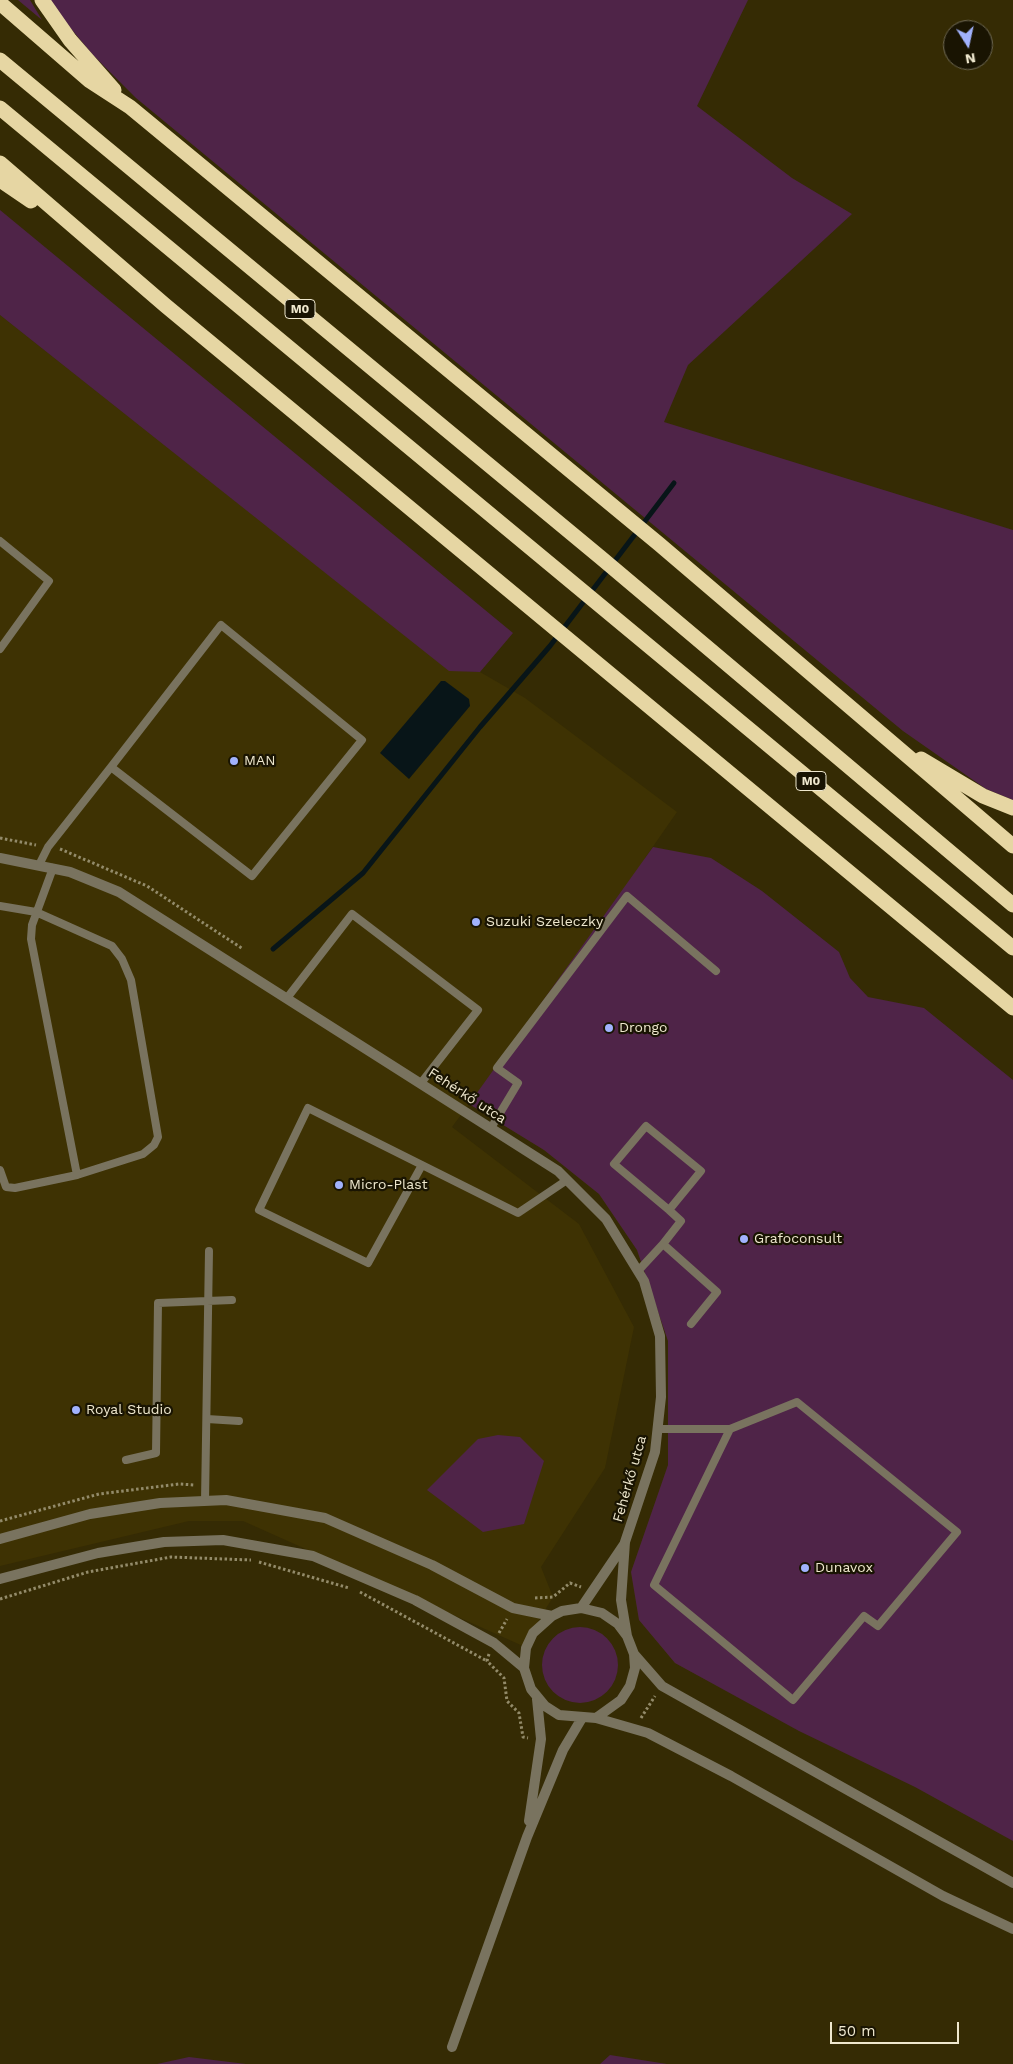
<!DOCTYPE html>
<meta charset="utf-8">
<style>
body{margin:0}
#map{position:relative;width:1013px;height:2064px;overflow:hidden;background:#352b04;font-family:"Work Sans",sans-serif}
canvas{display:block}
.north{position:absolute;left:943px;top:20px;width:50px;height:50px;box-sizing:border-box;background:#191402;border:1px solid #6f6954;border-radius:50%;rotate:170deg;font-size:14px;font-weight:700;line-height:20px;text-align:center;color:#efe8ce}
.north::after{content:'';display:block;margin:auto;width:18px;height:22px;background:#a1b2fd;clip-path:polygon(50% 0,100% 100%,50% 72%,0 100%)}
.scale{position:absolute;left:830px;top:2022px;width:129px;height:22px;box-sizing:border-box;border:2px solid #efe8ce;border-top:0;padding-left:6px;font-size:15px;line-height:18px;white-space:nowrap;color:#efe8ce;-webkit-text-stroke:4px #191402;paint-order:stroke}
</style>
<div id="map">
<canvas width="1013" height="2064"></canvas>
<div class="north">N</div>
<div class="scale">50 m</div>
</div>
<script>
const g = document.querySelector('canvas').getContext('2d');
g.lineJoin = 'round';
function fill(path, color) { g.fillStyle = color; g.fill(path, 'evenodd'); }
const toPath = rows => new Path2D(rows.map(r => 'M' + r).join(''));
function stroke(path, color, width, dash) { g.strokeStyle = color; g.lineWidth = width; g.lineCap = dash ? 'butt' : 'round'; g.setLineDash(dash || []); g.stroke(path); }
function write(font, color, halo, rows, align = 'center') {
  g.font = font + ' "Work Sans",sans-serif'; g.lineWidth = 4.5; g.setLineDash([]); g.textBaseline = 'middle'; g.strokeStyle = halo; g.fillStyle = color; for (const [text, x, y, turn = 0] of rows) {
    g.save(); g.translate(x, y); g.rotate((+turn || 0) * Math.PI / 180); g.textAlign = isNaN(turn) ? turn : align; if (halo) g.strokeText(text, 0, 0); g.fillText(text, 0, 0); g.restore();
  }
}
fill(toPath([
 [0,315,449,670,480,672,525,698,677,812,645,858,723,1689,675,1663,639,1620,631,1572,668,1465,668,1341,637,1250,599,1194,544,1150,469,1104,452,1127,579,1224,634,1327,605,1468,541,1567,553,1597,523,1646,243,1521,189,1521,0,1566]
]), '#3e3203');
fill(toPath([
 [18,0,30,0,42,20],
 [49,0,748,0,697,106,792,178,852,214,688,365,664,422,1013,530,1013,800,986,789,903,731,136,98,93,55,57,12],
 [0,210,513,633,480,672,449,671,0,315],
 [653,847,711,858,762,891,839,952,850,978,868,997,924,1008,1013,1080,1013,1841,915,1787,799,1731,675,1663,639,1620,631,1572,668,1465,668,1341,637,1250,599,1194,544,1150,469,1104],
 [498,1435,520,1437,544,1461,524,1524,483,1532,427,1490,478,1439],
 '542 1665a38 38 0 1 1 76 0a38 38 0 1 1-76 0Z',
 [610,2055,667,2064,600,2064],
 [189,2057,246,2064,157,2064]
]), '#4f2448');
fill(toPath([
 [441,681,445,681,469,699,470,706,409,779,380,753]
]), '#081518');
stroke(toPath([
 [273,949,363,873,480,727,550,646,674,483]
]), '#081518', 5);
stroke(toPath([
 [0,838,36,845],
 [60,849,147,886,243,949],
 [0,1521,99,1494,179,1484,194,1485],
 [259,1562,349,1588],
 [360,1592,487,1661],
 [535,1598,553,1597,570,1583,581,1587],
 [0,1599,88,1572,171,1557,251,1560],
 [499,1633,507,1619],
 [489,1654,487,1661,504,1678,507,1701,519,1713,523,1737,528,1738],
 [641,1718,655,1696]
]), '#938b6a', 3, [2.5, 2.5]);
stroke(toPath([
 [0,541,49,581,0,649],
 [39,865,48,847,111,767,221,625,362,740,252,876,111,767],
 [0,906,36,912,112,946,122,959,131,980,158,1137,154,1145,143,1154,77,1175],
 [287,998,352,914,478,1010,421,1083],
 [491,1128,518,1083,497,1068,627,896,716,971],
 [422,1165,368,1263,259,1210,308,1108,518,1213,567,1180],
 [0,1170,6,1187,15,1188,77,1175,31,939,32,925,53,868],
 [663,1244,681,1221,669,1210,614,1164,646,1126,701,1171,669,1210],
 [638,1271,663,1244,717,1292,691,1324],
 [207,1419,239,1421],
 [658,1429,730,1429,654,1585,793,1700,864,1616,878,1626,957,1532,797,1402,730,1429],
 [126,1460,156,1453,158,1303,232,1300],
 [205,1501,209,1251]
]), '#79735f', 8);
stroke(toPath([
 [0,858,70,872,119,892,558,1171,606,1219,644,1281,660,1336,661,1397,655,1452,625,1542,621,1600,627,1636],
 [0,1539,90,1514,160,1503,226,1500,325,1518,432,1565,513,1608,552,1616],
 [0,1579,98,1553,164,1542,223,1540,313,1556,415,1600,494,1643,524,1668],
 [581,1608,625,1543],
 [634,1654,662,1686,1013,1883],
 [596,1718,621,1700,630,1686,635,1668,634,1654,627,1636,618,1624,602,1613,581,1608,562,1611,552,1616,533,1633,526,1648,524,1668,531,1689,545,1706,559,1715,596,1718,648,1733,731,1776,943,1896,1013,1929],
 [529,1821,541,1739,537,1699],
 [452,2047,527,1837,563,1750,582,1718]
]), '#79735f', 10);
stroke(toPath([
 [42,0,70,40,114,90],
 [0,3,90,81,130,107,659,544,1013,846],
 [0,60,600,557,1013,905],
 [0,108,1013,948],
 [0,163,166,306,1013,1008],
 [0,180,31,201],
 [921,759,983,796,1013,808]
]), '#e6d6a3', 15);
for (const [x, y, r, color] of [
 [234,761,5,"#a1b2fd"],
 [476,922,5,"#a1b2fd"],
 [609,1028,5,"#a1b2fd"],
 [339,1185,5,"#a1b2fd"],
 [744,1239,5,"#a1b2fd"],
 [76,1410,5,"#a1b2fd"],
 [805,1568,5,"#a1b2fd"]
]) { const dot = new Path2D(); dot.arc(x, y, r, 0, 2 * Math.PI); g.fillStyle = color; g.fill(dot); stroke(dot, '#191402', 2); }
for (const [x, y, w] of [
 [300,309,30],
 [811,781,30]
]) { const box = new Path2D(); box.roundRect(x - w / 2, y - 9.5, w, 19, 4); g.fillStyle = '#191402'; g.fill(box); stroke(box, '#efe8ce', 1); }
write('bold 12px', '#efe8ce', null, [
 ["M0",300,309],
 ["M0",811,781]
]);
write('14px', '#efe8ce', '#191402', [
 ["MAN",244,761],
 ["Suzuki Szeleczky",486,922],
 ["Drongo",619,1028],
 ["Micro-Plast",349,1185],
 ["Grafoconsult",754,1239],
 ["Royal Studio",86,1410],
 ["Dunavox",815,1568]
], 'left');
write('14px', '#efe8ce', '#191402', [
 ["Fehérkő utca",467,1096,33],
 ["Fehérkő utca",630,1479,-74]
]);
</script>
